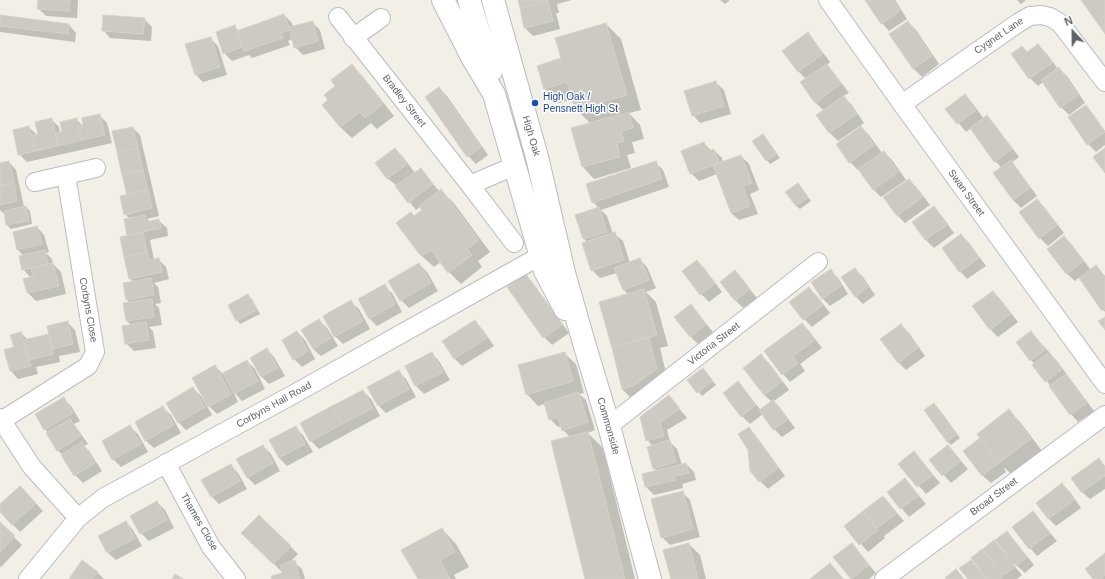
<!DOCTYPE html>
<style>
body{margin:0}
#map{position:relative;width:1105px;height:579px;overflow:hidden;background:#f1efe6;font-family:Arial,sans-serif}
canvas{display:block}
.north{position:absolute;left:1053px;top:12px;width:40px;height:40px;-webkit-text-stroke:3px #fff;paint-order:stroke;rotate:338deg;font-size:11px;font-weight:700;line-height:16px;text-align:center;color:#5d6268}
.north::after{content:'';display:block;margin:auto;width:14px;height:18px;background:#5d6268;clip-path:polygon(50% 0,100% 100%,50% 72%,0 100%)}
</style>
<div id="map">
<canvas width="1105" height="579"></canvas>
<div class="north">N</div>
</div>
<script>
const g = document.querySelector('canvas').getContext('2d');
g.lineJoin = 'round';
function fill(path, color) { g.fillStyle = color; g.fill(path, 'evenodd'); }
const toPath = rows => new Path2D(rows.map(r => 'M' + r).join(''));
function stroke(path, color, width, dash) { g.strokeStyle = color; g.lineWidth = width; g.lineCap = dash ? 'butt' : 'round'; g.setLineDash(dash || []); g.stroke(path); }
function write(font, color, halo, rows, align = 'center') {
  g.font = font + ' Arial,sans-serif'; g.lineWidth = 3; g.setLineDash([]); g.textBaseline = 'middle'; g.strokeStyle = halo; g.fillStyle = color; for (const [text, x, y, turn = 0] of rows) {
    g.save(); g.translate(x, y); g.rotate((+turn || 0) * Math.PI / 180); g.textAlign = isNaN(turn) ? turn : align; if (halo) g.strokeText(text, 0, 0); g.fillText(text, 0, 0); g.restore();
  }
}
fill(toPath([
 [39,0,78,0,77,18,46,16,38,8],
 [519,0,572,0,557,4,559,13,556,13,560,29,533,36,525,28],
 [720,0,729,0,729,1,725,4],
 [866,0,895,0,907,19,889,31,882,23],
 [1017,0,1026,0,1021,4],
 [284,15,292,23,293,27,312,22,320,30,325,49,303,55,295,47,293,39,288,41,290,45,252,58,249,55,232,61,224,53,235,27,239,31],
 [0,16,69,25,76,33,75,42,0,32],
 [144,19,152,27,151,41,110,38,103,30],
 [908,22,916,30,939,64,922,77,914,69,890,34],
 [606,24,621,39,641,110,629,113,640,125,644,139,632,142,635,153,627,155,631,168,594,179,583,167,572,129,591,124,576,109,573,99,559,103,544,88,562,59],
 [808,34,815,42,830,62,827,65,834,73,849,93,843,96,852,105,864,123,838,141,830,133,818,115,824,111,816,103,801,83,806,79,799,72,784,51],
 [210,38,218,46,227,75,203,82,196,75],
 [1038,45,1046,53,1058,69,1059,69,1067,76,1085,103,1069,115,1061,107,1043,82,1038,86,1030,78,1027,53],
 [352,65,363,77,394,116,377,129,371,123,352,138,340,127,323,105,330,100,337,87],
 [716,83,724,90,731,114,700,123,693,115],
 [439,88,447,96,488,155,476,164,468,156],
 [965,96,973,104,984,119,987,117,995,125,1019,157,1011,163,1018,170,1037,196,1021,208,1013,200,1002,168,995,161,971,128,966,132,947,109],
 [1086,106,1093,114,1105,131,1105,145,1096,152,1088,144],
 [99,115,107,123,112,143,27,162,19,154,29,127,37,135,39,135,51,119,59,127,60,133,63,132,76,119,85,128],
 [861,127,869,135,882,153,884,152,892,160,906,180,881,197,873,189,859,169,858,170,850,162],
 [133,128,140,135,159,216,147,219,151,222,159,221,167,228,168,236,150,240,154,260,158,259,166,267,169,279,154,283,158,287,161,303,155,304,159,308,162,325,149,327,153,331,156,348,134,351,126,343,131,325,127,321,124,304,130,303,127,300,133,282,130,278,128,236,125,220,130,219,125,214,128,195],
 [766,139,780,158,770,164,753,142],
 [704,143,711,151,714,150,722,158,723,163,741,156,749,164,759,190,750,194,758,214,739,220,731,213,717,174,699,181,691,173],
 [395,149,403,157,415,173,420,169,440,192,441,191,453,202,490,252,478,261,482,267,461,284,449,272,441,262,434,267,422,256,397,223,414,217,423,210,421,206,416,210,396,185,387,178],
 [9,162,16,170,24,207,26,207,30,211,32,224,11,229,7,225,5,213,3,213,0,210,0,164],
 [655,162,663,170,669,187,601,210,607,216,613,234,615,234,623,241,630,263,639,259,647,267,656,288,646,292,656,302,668,346,660,348,668,381,634,401,622,389,613,348,629,295,624,290,617,273,600,278,592,270,588,243,584,239,599,208,593,202],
 [909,180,917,188,930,205,905,223,897,215],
 [798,184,811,201,800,209,796,206],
 [1037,200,1045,208,1064,233,1048,246,1040,238,1021,212],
 [934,208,942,216,954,233,934,248,926,240,914,222],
 [37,227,44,235,49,252,46,253,52,259,53,264,61,272,66,294,36,301,28,293,31,278,23,269,24,256,18,250],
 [961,235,969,243,986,266,967,279,960,271],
 [1064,237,1072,245,1091,270,1096,266,1105,276,1105,312,1080,277,1075,281,1067,274,1048,249],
 [697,261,705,269,722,292,709,302,701,294],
 [419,264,427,272,438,291,409,308,401,300],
 [855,269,863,277,875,295,863,304,855,296],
 [735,271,757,298,743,308,735,300],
 [831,271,838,278,848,294,830,306,822,298],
 [525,275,533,283,569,333,552,345,544,337],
 [384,286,392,293,402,312,377,326,369,318],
 [809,288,817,296,830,313,812,327,804,319],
 [993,292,1001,300,1018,322,998,337,990,329],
 [248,296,252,299,260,314,240,324,237,320],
 [351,302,359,309,370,329,343,344,335,336],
 [691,306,713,332,698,344,690,336],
 [319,320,327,328,338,346,321,356,313,349],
 [67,322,75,330,80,352,59,356,60,362,36,367,38,374,18,379,11,371,5,350,15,348,21,333,28,340,50,335],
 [475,322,483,330,494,346,462,366,455,359],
 [802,324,810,332,822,348,800,364,805,371,790,382,783,374],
 [901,325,909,333,925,356,906,370,898,362],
 [297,332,305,340,315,359,302,367,294,359],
 [1031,332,1057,361,1094,411,1078,422,1071,414,1018,342],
 [267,349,274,357,285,376,269,384,262,377,251,358],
 [432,353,439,361,450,380,424,394,416,386,406,367],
 [564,353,576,364,584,393,579,394,586,400,595,430,588,433,603,448,635,579,586,579,570,437,563,430,562,426,558,427,550,419,545,404,538,406,527,394],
 [761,356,769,363,789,390,774,401,781,409,795,428,782,437,774,429,763,414,750,424,742,416,738,383,761,410,772,402,764,395,744,368],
 [247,361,255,369,265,389,242,401,233,391,238,402,217,414,209,406,215,366,223,374],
 [703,369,716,385,702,396,689,380],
 [398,371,406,379,416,397,386,413,379,406],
 [193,388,201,396,212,415,186,430,178,422],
 [363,391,371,399,380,416,319,449,311,441],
 [669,396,687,418,667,430,670,442,677,449,682,465,686,464,694,472,696,480,682,484,683,488,654,495,646,487,643,475,657,472,654,468,653,446,647,440],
 [64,399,71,406,80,421,74,424,88,444,84,446,89,451,102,471,83,483,75,475,63,455,57,450,48,433,45,429],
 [163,408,171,415,181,433,154,448,146,441,136,422],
 [938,408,960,438,951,445,947,441],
 [1009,411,1020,422,1042,451,1011,474,1005,468,1004,468,1006,472,991,483,983,476,964,451,981,438],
 [130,427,138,434,148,452,121,467,113,459],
 [295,427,303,435,313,452,287,466,279,458,270,441],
 [749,428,756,436,785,476,768,489,760,481],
 [263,446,271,454,280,471,255,485,247,477],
 [948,446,968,469,951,483,930,460],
 [914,452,940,483,926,494,900,464],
 [1098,459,1105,466,1105,489,1090,499,1082,492,1072,478],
 [231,465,238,473,247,489,219,504,212,497],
 [905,479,926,504,909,517,888,492],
 [1062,484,1070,492,1081,508,1056,526,1048,518],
 [682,492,690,500,700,537,670,545,662,537],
 [28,495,43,511,20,532,0,511,0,506],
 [883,497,904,521,884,536,885,538,868,552,845,526],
 [157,502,165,510,174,528,149,541,141,533,132,516],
 [1033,513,1057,541,1037,556,1030,548],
 [259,516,298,554,289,563,294,562,302,569,305,579,273,579,283,573,282,570,281,571,243,533],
 [126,522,133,530,142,546,116,560,108,553,99,536],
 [0,523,22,545,1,567,0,566],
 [442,529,456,544,469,567,454,575,456,579,419,579],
 [1007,532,1034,565,1025,573,1014,563,1013,564,1022,575,1017,579,969,579,971,561,980,570,981,569,972,558,994,542,1004,552,1005,551],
 [689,544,700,555,706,579,672,579],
 [851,544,876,573,869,579,852,579,835,557],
 [1105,554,1105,579,1094,579],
 [830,564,844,579,811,579],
 [97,572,104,579,70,579]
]), '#0003');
const building = toPath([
 [38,0,70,0,69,11,37,9,38,0],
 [518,0,548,0,548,1,520,8,518,0],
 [865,0,893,0,900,11,881,24,865,0],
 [1081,0,1105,0,1105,25,1101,28,1081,0],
 [548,1,553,21,524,28,520,8,548,1],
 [284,14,290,30,281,33,283,38,244,51,237,31,284,14],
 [0,15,69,24,68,34,0,26,0,15],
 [103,15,145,18,143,34,102,31,103,15],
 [313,21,318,41,294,48,289,27,313,21],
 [908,21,932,56,913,69,889,34,908,21],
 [606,23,627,95,575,110,567,82,544,89,537,66,561,58,555,38,606,23],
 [235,25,242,47,223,54,216,32,235,25],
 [1105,25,1105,34,1101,28,1105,25],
 [808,32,823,54,798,72,782,51,808,32],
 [211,37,220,67,195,75,185,44,211,37],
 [1038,44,1052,63,1029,79,1011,54,1022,46,1027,52,1038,44],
 [352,64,383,104,365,118,360,112,340,127,322,105,328,100,324,95,335,86,331,80,352,64],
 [827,64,841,84,815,103,800,82,827,64],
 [1059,67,1078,95,1060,108,1041,80,1059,67],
 [716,81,724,106,692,116,684,91,716,81],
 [439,87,481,147,467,157,425,97,439,87],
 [965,94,977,110,957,124,945,109,965,94],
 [844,96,857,114,829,133,816,115,844,96],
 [1086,105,1105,132,1087,145,1068,117,1086,105],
 [629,112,633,128,621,131,624,141,617,143,620,157,582,167,571,128,629,112],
 [100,114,105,135,82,140,78,126,83,125,82,118,100,114],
 [987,115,1012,149,994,162,970,128,987,115],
 [52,118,58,146,35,151,31,135,38,134,35,122,52,118],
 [77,118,82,140,58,146,55,133,62,132,60,122,77,118],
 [29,126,35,151,18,155,13,130,29,126],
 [861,126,874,145,849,163,836,144,861,126],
 [133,127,138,148,117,152,112,131,133,127],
 [763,134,777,154,766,161,752,141,763,134],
 [704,142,707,151,714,149,719,163,690,174,681,151,704,142],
 [138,148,143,170,122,175,117,152,138,148],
 [395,148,407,164,387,179,375,163,395,148],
 [1105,148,1105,173,1093,157,1105,148],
 [884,151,898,172,873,190,858,169,884,151],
 [741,155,752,183,743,186,750,206,731,213,713,165,741,155],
 [1011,160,1030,188,1013,200,993,173,1011,160],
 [9,161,14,183,0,186,0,163,9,161],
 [656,161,662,179,592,203,586,184,656,161],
 [421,168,433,184,408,203,395,186,421,168],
 [143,170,148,190,127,195,122,175,143,170],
 [909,179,923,197,897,216,883,197,909,179],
 [14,183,17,201,0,205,0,186,14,183],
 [798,183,808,197,796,206,785,192,798,183],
 [441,189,479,240,467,249,472,255,448,273,431,250,421,256,396,223,411,212,414,216,422,210,419,206,441,189],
 [148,190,152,208,124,215,120,196,148,190],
 [1037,199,1057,225,1039,239,1019,212,1037,199],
 [26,206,29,221,6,225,4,211,26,206],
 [934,206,947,225,925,240,912,222,934,206],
 [599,207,607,232,583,239,575,215,599,207],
 [145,215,146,222,159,219,161,228,127,235,124,219,145,215],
 [37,226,42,244,17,250,13,232,37,226],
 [143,232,147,252,124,257,120,237,143,232],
 [615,232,624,260,591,271,582,243,615,232],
 [961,234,979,258,959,272,942,248,961,234],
 [1064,236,1084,261,1066,274,1047,249,1064,236],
 [45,250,48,264,22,270,19,256,45,250],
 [147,252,149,260,159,258,162,272,129,279,124,257,147,252],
 [640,258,649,280,623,290,614,268,640,258],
 [697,260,715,283,700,295,682,271,697,260],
 [53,263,59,286,27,293,23,279,33,276,31,268,53,263],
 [419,263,431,283,400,301,388,281,419,263],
 [1096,265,1105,277,1105,309,1102,311,1079,278,1096,265],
 [855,268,868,287,855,297,841,277,855,268],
 [831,269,841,286,822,299,811,282,831,269],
 [735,270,750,289,735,301,720,282,735,270],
 [525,273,562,325,543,338,507,287,525,273],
 [151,278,154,295,126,300,123,283,151,278],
 [385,284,395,304,369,319,358,299,385,284],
 [809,287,823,305,803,320,789,302,809,287],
 [644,289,657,335,612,348,599,302,644,289],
 [993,291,1011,314,990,330,972,306,993,291],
 [248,294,257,310,236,321,228,305,248,294],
 [152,299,154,317,126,321,123,303,152,299],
 [351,300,363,321,334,337,323,316,351,300],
 [691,304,706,324,690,337,674,317,691,304],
 [1105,317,1105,330,1098,321,1105,317],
 [319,319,331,338,313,349,301,330,319,319],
 [475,320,487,338,454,359,442,341,475,320],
 [68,321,73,344,52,349,47,326,68,321],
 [146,322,149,340,125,344,122,326,146,322],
 [802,323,815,340,793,356,798,363,782,375,764,351,802,323],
 [901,324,918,348,898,363,880,339,901,324],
 [297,331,308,351,293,360,282,340,297,331],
 [1031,331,1045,350,1030,361,1016,342,1031,331],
 [21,332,31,366,10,371,4,350,14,347,10,335,21,332],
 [49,334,53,354,29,360,23,340,49,334],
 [649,337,657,369,633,386,622,389,612,348,649,337],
 [267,348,278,368,261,377,250,358,267,348],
 [432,352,443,372,415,386,405,366,432,352],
 [565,352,573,381,526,395,518,365,565,352],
 [1049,352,1062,369,1045,382,1032,365,1049,352],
 [761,354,782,382,764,395,743,368,761,354],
 [247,360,258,381,234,394,223,373,247,360],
 [215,365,231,394,208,407,192,378,215,365],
 [703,368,713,381,697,393,687,380,703,368],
 [399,370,409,389,378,406,367,387,399,370],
 [1066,374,1087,403,1070,415,1049,386,1066,374],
 [738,381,756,405,741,417,723,393,738,381],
 [193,387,205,407,178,423,166,403,193,387],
 [363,390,373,408,342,424,332,406,363,390],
 [578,392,588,422,562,431,558,417,549,420,544,403,578,392],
 [669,395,680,409,660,422,664,436,646,441,640,417,669,395],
 [64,397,73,413,44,430,35,414,64,397],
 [773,400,788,419,773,430,759,410,773,400],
 [934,403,957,434,947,442,924,410,934,403],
 [163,406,174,425,145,441,135,422,163,406],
 [332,406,342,424,310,442,300,423,332,406],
 [1009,409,1031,439,999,463,977,434,1009,409],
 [70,419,81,436,57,451,46,433,70,419],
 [130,425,141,444,112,460,102,441,130,425],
 [296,426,305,444,279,458,269,440,296,426],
 [749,427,778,468,759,482,750,471,748,450,738,434,749,427],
 [588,432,625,579,585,579,551,441,588,432],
 [980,438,999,463,982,476,963,451,980,438],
 [670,440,676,462,653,469,647,447,670,440],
 [82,442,95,463,74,476,61,455,82,442],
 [263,445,273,463,247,478,236,459,263,445],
 [948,445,961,461,942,476,929,460,948,445],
 [914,451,933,475,917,487,898,464,914,451],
 [1099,458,1105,467,1105,476,1081,492,1071,478,1099,458],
 [686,463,689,473,674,476,675,480,645,487,642,474,686,463],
 [231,464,240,481,211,497,201,480,231,464],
 [905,478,919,496,900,509,887,492,905,478],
 [1062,483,1074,500,1048,519,1036,503,1062,483],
 [20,486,36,503,12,525,0,512,0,504,20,486],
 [683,491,693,529,661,538,651,499,683,491],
 [883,496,897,513,877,528,863,511,883,496],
 [157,501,167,520,140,534,130,516,157,501],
 [863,511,878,530,859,545,844,526,863,511],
 [1033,511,1050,533,1029,549,1012,527,1033,511],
 [259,515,291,546,273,564,241,533,259,515],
 [126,521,135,538,107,553,98,536,126,521],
 [0,522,15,536,0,552,0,522],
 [442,528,455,552,440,560,450,579,418,579,401,550,442,528],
 [1007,531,1027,557,1016,566,995,540,1007,531],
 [994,540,1015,567,1004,575,983,549,994,540],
 [689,543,698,579,671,579,663,550,689,543],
 [852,543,869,565,851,579,833,557,852,543],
 [982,549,1003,576,999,579,987,579,971,558,982,549],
 [1105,553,1105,575,1101,579,1093,579,1085,569,1105,553],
 [82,560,98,572,92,579,69,579,82,560],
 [295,560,300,579,272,579,271,576,282,573,280,565,295,560],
 [971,560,986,579,968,579,959,568,971,560],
 [830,563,843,579,810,579,830,563],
 [956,569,964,579,946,579,945,578,956,569],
 [175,574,183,579,172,579,175,574]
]);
fill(building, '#cdcac3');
stroke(building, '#d7d1c4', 1);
const minor = toPath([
 [828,0,902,104,1105,384],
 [338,17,470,185,514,243],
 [353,38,381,18],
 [902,104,1018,23,1030,16,1041,15,1050,17,1060,23,1105,82],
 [35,182,96,168],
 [470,185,514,166],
 [0,418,32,467,78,518],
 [1,421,88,366,95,352,66,175],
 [609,426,818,262],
 [166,463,211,547,236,579],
 [28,579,78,518,103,498,294,394,540,256],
 [884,579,1105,415]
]);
const secondary = toPath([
 [443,0,472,57,494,94,545,271,565,309],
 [469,0,491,71],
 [493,0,537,157,564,273,584,343,609,426,650,579]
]);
stroke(minor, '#b9bcc1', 20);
stroke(secondary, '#b9bdc3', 24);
stroke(minor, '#fff', 18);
stroke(secondary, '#fff', 22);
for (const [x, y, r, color] of [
 [535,103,4,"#1a4fb4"]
]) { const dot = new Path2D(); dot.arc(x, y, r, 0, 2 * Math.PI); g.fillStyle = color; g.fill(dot); stroke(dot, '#fff', 1.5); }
write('10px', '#5d6268', '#fff', [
 ["Cygnet Lane",999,36,-34],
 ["Bradley Street",404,101,52],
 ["High Oak",531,136,74],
 ["Swan Street",966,193,54],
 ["Corbyns Close",88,310,80],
 ["Victoria Street",714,344,-38],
 ["Corbyns Hall Road",274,405,-29],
 ["Commonside",608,426,74],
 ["Broad Street",994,497,-37],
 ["Thames Close",199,522,60]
]);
write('10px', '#164399', '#fff', [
 ["High Oak /",543,97],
 ["Pensnett High St",543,109]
], 'left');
</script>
